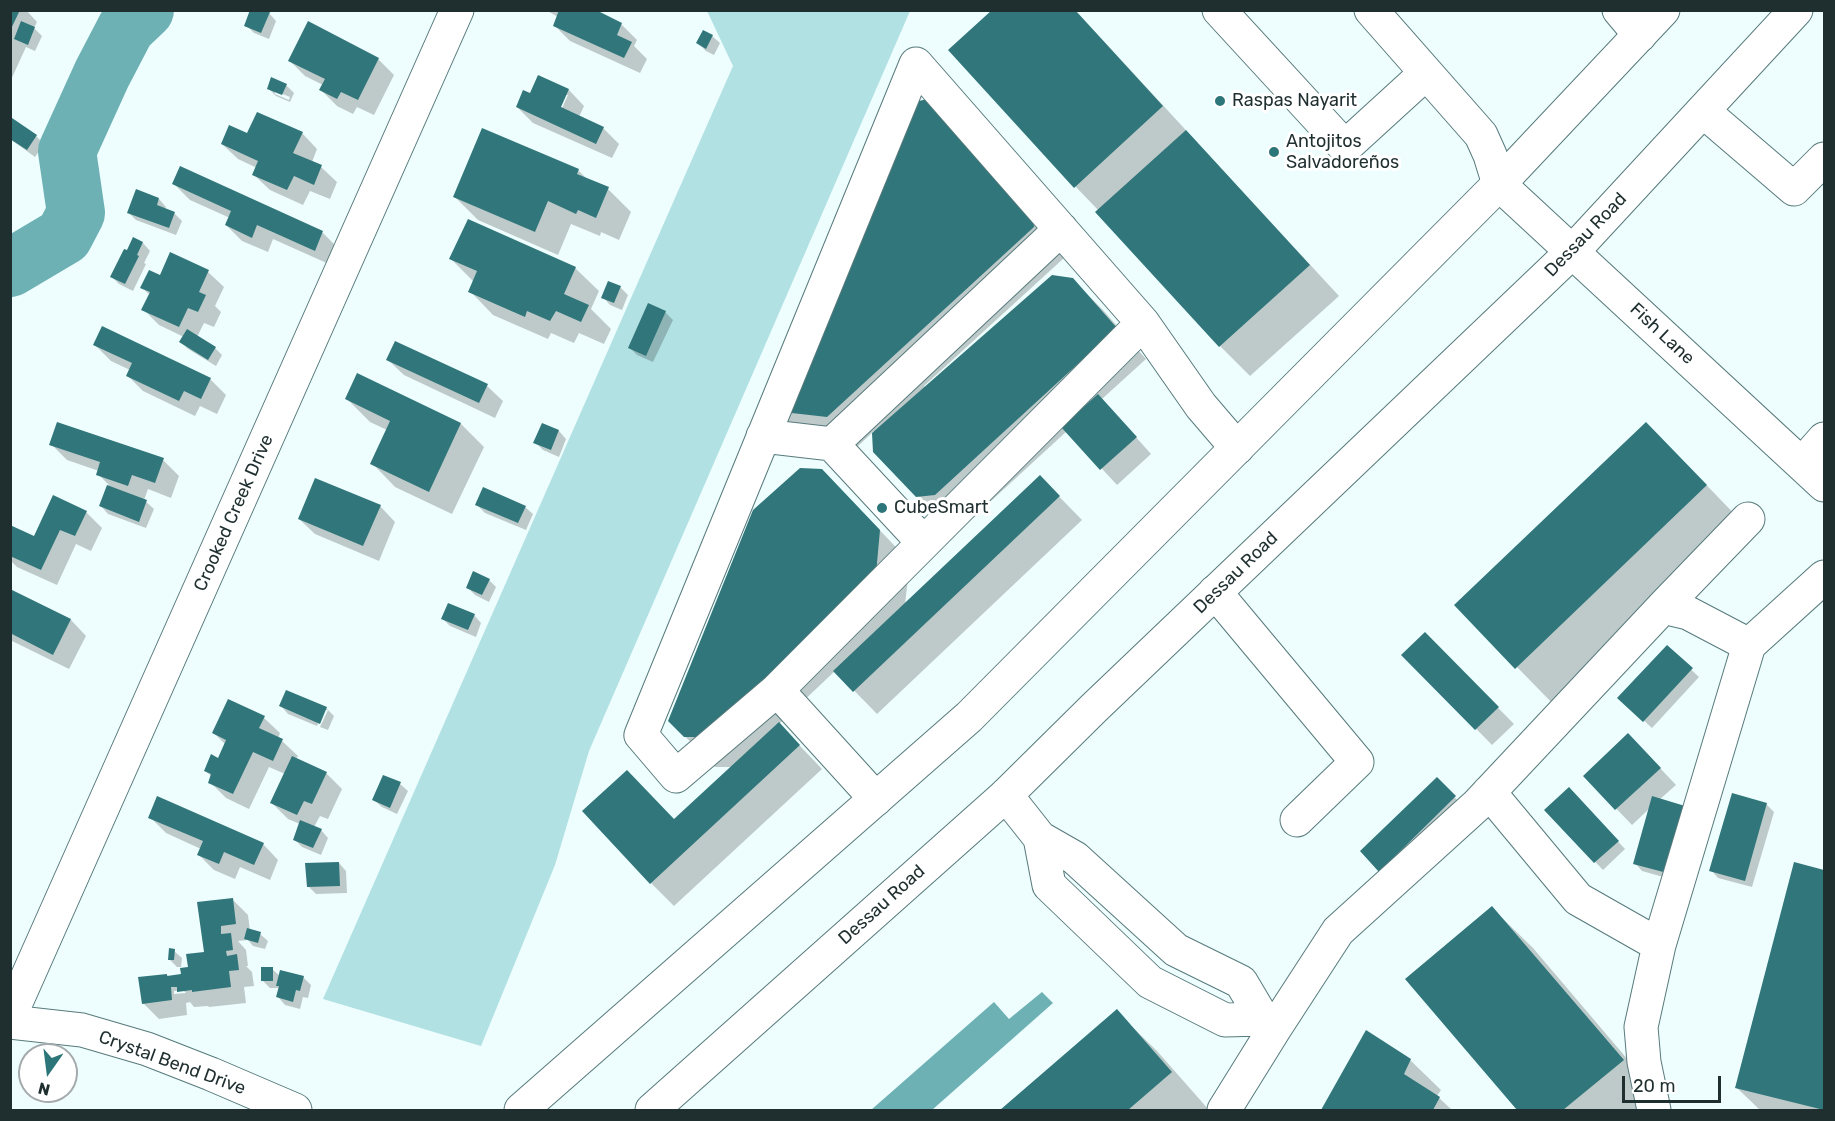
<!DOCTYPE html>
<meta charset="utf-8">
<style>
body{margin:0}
#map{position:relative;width:1835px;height:1121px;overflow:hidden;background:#eefdfd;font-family:Rubik,sans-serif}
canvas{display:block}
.frame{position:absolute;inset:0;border:12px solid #1f2e2f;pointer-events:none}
.north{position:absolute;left:18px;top:1043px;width:60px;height:60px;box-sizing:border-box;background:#fff;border:2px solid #a5abac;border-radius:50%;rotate:194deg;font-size:16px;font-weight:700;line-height:24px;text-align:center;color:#1f2e2f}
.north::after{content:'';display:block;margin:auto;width:21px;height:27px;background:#2c767a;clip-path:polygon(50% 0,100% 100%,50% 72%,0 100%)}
.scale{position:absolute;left:1622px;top:1076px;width:99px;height:27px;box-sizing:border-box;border:3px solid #1f2e2f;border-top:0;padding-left:8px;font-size:18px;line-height:21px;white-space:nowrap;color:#1f2e2f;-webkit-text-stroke:4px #fff;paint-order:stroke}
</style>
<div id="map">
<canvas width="1835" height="1121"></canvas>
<div class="frame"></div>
<div class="north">N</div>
<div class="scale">20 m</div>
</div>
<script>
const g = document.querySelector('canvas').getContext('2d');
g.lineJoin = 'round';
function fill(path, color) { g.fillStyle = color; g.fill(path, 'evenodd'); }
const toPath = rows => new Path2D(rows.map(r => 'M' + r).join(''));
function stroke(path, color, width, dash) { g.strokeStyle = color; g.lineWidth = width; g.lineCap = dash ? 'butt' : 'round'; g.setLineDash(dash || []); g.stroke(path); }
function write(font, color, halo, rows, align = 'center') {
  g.font = font + ' Rubik,sans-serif'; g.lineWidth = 6; g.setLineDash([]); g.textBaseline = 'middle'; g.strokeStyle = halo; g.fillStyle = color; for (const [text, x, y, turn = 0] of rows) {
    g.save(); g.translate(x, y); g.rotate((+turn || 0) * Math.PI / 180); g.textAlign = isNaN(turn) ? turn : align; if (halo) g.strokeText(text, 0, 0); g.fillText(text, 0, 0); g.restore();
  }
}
fill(toPath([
 [707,11,910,11,589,751,555,865,481,1046,323,999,733,66]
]), '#b2e1e4');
fill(toPath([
 [1042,992,1053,1003,932,1110,871,1110,994,1002,1009,1019]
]), '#6db1b5');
fill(toPath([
 [10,10,26,10,37,22,34,28,42,36,35,51,26,47,10,82],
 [252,10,263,10,269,13,276,21,269,39,254,33,246,25],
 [546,10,594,10,621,24,637,40,634,46,647,59,640,73,570,41,554,25,558,17],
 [1075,10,1339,296,1250,376,1220,346,1099,211,1075,186],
 [309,23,378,59,394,75,374,115,357,107,353,114,337,106,321,90,323,85,305,76,289,60],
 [712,36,720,43,714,55,706,51,698,43],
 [539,77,569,90,584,106,579,117,603,128,619,144,612,158,533,123,517,107,531,95],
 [565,95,568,95,559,115,556,114],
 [286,85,294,93,290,102,276,96,268,88],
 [275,91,290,97,289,100,275,94],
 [920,102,1062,238,1064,258,924,386,926,388,1072,279,1103,310,1146,359,1102,399,1151,454,1117,485,1067,431,966,524,948,526,874,451,874,431,858,446,806,441,776,411],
 [12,120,36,136,44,144,35,157,10,139,10,122],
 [302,133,317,149,312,162,321,167,337,182,330,199,310,191,303,205,270,190,254,175,257,168,238,159,222,144],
 [181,168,323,233,338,248,331,265,273,239,268,252,242,241,226,225,230,218,190,200,174,184],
 [578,170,588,180,608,189,631,212,619,240,601,232,600,236,571,224,558,255,478,220,455,197],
 [159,199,166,207,165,210,174,213,182,221,176,235,136,220,129,213],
 [134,239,143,243,150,251,144,263,146,264,133,291,119,284,112,277,128,253],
 [451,259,575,268,599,291,591,309,611,329,604,344,579,333,574,343,551,333,548,339,493,315,470,291,474,282],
 [208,272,224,287,215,306,221,312,214,327,204,323,197,337,215,348,222,355,216,366,188,349,181,342,184,337,159,325,143,309,150,295,142,288,160,277],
 [620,287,628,295,622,310,610,305,603,297],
 [665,312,673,320,653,362,637,355,629,347],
 [95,345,210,379,226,395,217,414,200,406,195,416,143,391,128,376,130,370,111,361],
 [388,360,487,386,503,401,495,418,404,375],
 [346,398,461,424,484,447,452,514,395,487,372,463,387,430,370,422],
 [542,425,559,431,566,439,559,457,543,450,535,442],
 [51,444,163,460,179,476,171,498,148,489,144,500,154,509,146,528,108,514,101,506,109,485,98,474,99,471,67,460],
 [1687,465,1747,527,1557,708,1517,667],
 [1040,477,1082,520,877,714,835,671,779,724,822,769,674,906,651,883,674,821,733,767,715,767,669,720,852,501,910,562,905,604],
 [477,505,525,507,533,514,526,530,485,513],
 [380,506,395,522,379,561,315,534,299,519],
 [86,512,102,528,91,551,76,544,57,585,17,567,10,560,10,530,34,538],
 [489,580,496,587,489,602,475,595,467,587],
 [10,590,71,620,86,636,69,669,10,640],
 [474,615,481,623,476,637,450,626,443,619],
 [1425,634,1514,724,1492,745,1404,655],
 [1667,647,1699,677,1652,728,1627,705],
 [229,701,264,718,280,733,278,739,282,741,298,756,296,759,326,773,342,789,328,819,320,816,314,827,321,830,328,838,321,855,302,847,294,839,300,824,288,819,272,803,285,774,269,767,249,809,226,798,210,782,212,777,205,770,219,760,226,745,214,733],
 [281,706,326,708,328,710,324,710,317,726,288,714],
 [328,710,334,716,328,730,320,727],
 [1644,751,1676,785,1659,800,1674,880,1642,871,1635,863,1650,808,1632,825,1585,776],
 [1437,779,1462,805,1380,871],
 [400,784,408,791,397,814,382,807,374,800],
 [1576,797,1625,849,1603,870,1546,811],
 [1766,804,1774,812,1752,887,1718,878,1711,870],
 [150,817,263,844,278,860,270,880,240,867,235,879,214,870,199,855,201,849,166,833],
 [339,863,346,871,347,893,316,894,308,886],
 [1795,864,1824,872,1824,1110,1760,1110,1737,1088],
 [232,899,248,915,250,931,260,934,268,941,265,949,253,946,248,940,238,941,246,950,248,966,246,966,252,972,254,986,244,987,246,1003,209,1007,208,1006,194,1007,190,1002,186,1003,187,1015,159,1019,143,1003,167,975,169,977,182,975,205,953],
 [183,990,186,993,174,994,174,991],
 [1492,908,1533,948,1663,1101,1652,1110,1519,1110,1407,980],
 [174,951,182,958,181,967,177,967,169,959],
 [272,969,280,976,304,978,311,985,308,998,303,997,300,1009,285,1005,278,997,280,988,270,988,263,981],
 [1116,1011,1157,1051,1209,1110,1003,1110],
 [1367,1032,1410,1060,1441,1090,1437,1096,1452,1110,1322,1110]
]), '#0003');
stroke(toPath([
 [10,268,64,236,76,213,67,151,102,74,126,28,145,10]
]), '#6db1b5', 58);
fill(toPath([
 [10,10,20,10,10,31],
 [250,10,270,12,261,33,244,26],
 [559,10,596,10,622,23,617,35,632,42,624,58,553,26],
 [992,10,1075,10,1163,106,1074,188,948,50],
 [21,21,35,27,28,45,14,39],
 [308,21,379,58,358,100,341,92,337,99,319,90,325,79,288,61],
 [703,30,713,35,706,49,696,43],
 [538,75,569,89,561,107,604,127,596,144,516,107,523,90,530,93],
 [271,77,287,84,282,95,267,89],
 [931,98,1032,206,1034,227,827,417,774,411,919,101],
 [257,112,303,132,293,153,322,165,314,185,294,176,287,190,252,175,258,161,221,144,229,125,247,133],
 [12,118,37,135,27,150,10,139],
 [482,128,579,169,577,174,609,187,596,218,578,210,576,214,548,201,535,232,453,197],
 [1186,130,1310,265,1219,347,1095,212],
 [180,166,323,231,315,251,257,225,252,238,225,225,231,211,172,184],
 [136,189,159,198,157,205,175,212,169,228,127,213],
 [468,219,576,267,564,294,589,305,581,322,556,311,550,321,527,311,525,317,468,292,477,271,449,259],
 [133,237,143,242,137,255,139,256,125,284,110,277,124,249,127,250],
 [170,252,209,270,199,292,206,295,198,312,188,308,179,327,141,310,150,292,140,288,149,270,160,275],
 [1052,275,1073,278,1117,328,935,495,916,497,873,452,872,433],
 [608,281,621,286,614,303,601,298],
 [648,303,666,311,646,356,628,348],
 [102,326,211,378,201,399,184,391,179,401,126,376,132,363,93,345],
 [187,329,216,347,208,360,179,342],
 [395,341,488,384,479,403,386,360],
 [357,373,461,423,429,492,370,464,390,421,345,399],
 [1098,394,1137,437,1100,470,1061,427],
 [57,422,164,458,155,483,132,475,128,486,96,475,100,462,49,445],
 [1646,422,1707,485,1515,669,1454,605],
 [542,423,559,430,551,450,533,443],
 [800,468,822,469,880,530,876,574,704,737,684,737,668,721,753,510],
 [1040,475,1060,496,853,692,833,671],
 [315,478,381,505,363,546,298,519],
 [107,485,147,500,139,522,99,506],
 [483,487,526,506,518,523,475,505],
 [53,495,87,511,75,536,60,530,41,570,10,556,10,525,34,536],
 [473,571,490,579,482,595,466,588],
 [10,589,71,619,53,655,10,633],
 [448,603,475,614,468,630,441,619],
 [1425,632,1499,707,1475,730,1401,655],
 [1667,645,1693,668,1643,722,1617,698],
 [286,690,327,707,320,724,279,706],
 [228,699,265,716,259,728,283,739,273,761,253,752,233,794,208,783,211,774,204,771,211,754,218,758,226,740,212,733],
 [779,722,800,745,650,884,582,811,627,770,674,819],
 [1628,733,1661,768,1615,810,1583,776],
 [292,756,327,772,312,804,304,801,297,815,270,803],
 [383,775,401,782,390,808,372,800],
 [1437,777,1456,796,1379,872,1360,851],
 [1569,787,1619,841,1594,863,1544,810],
 [1732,793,1767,803,1745,881,1709,871],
 [157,796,264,843,254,865,224,852,219,864,197,855,203,841,148,818],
 [1652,796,1685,806,1667,873,1633,864],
 [300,820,322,829,313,848,293,840],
 [339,862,340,886,307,887,305,863],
 [1794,862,1824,870,1824,1110,1735,1088],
 [233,898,236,924,221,926,221,934,231,933,233,950,226,951,227,956,237,954,239,970,229,971,231,987,192,992,192,990,177,992,177,987,171,987,172,1000,142,1004,138,977,167,974,167,976,181,974,180,968,188,967,186,954,204,952,197,902],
 [1492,906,1624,1060,1563,1110,1517,1110,1405,979],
 [247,928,261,932,258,943,244,939],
 [169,948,175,949,174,960,168,960],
 [261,967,273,967,273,981,261,981],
 [280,970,304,976,300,991,296,990,293,1002,276,997,279,986,276,986],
 [1117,1009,1172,1072,1128,1110,1000,1110],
 [1366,1030,1411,1059,1404,1074,1440,1097,1433,1110,1321,1110]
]), '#30767a');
const minor = toPath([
 [1219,10,1345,147,1426,73],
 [1371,10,1481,135,1490,155,1499,184,1824,485],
 [1619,10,1640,35],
 [1703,111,1794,189,1824,159],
 [763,436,832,444],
 [1802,464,1824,439],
 [923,542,832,444,1061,229],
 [1215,592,1357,762,1297,820],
 [1663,607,1748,519],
 [777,690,676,776,641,735,916,64,1143,323],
 [1489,792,1578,899,1659,945],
 [1006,795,1040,838,1075,858,1176,950,1241,982,1263,1019,1275,1028],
 [876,799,777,690,1143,323,1201,406,1237,448],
 [1040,838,1049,885,1150,982,1225,1020,1263,1019],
 [10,1016,457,10],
 [10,1022,82,1030,147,1049,211,1074,295,1110],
 [1224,1110,1275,1028,1338,931,1477,805,1663,607,1688,613,1749,645],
 [1654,1110,1644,1062,1641,1027,1659,945,1749,645,1824,577]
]);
const major = toPath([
 [521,1110,969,717,1499,184,1663,10],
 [652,1110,1006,795,1094,708,1573,251,1796,10]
]);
stroke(minor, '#577a7c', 35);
stroke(major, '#577a7c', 35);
stroke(minor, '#fff', 33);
stroke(major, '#fff', 33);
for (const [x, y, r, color] of [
 [1220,101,6,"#2c767a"],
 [1274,152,6,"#2c767a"],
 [882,508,6,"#2c767a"]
]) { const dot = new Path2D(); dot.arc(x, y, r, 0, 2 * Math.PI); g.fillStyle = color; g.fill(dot); stroke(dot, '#fff', 2); }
write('18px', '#1f2e2f', '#fff', [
 ["Raspas Nayarit",1232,101],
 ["Antojitos",1286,142],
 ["Salvadoreños",1286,163],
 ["CubeSmart",894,508]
], 'left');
write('18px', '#1f2e2f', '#fff', [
 ["Dessau Road",1586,235,-46],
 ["Fish Lane",1662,334,43],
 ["Crooked Creek Drive",234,513,-66],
 ["Dessau Road",1236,573,-44],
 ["Dessau Road",882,905,-42],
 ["Crystal Bend Drive",172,1063,20]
]);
</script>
